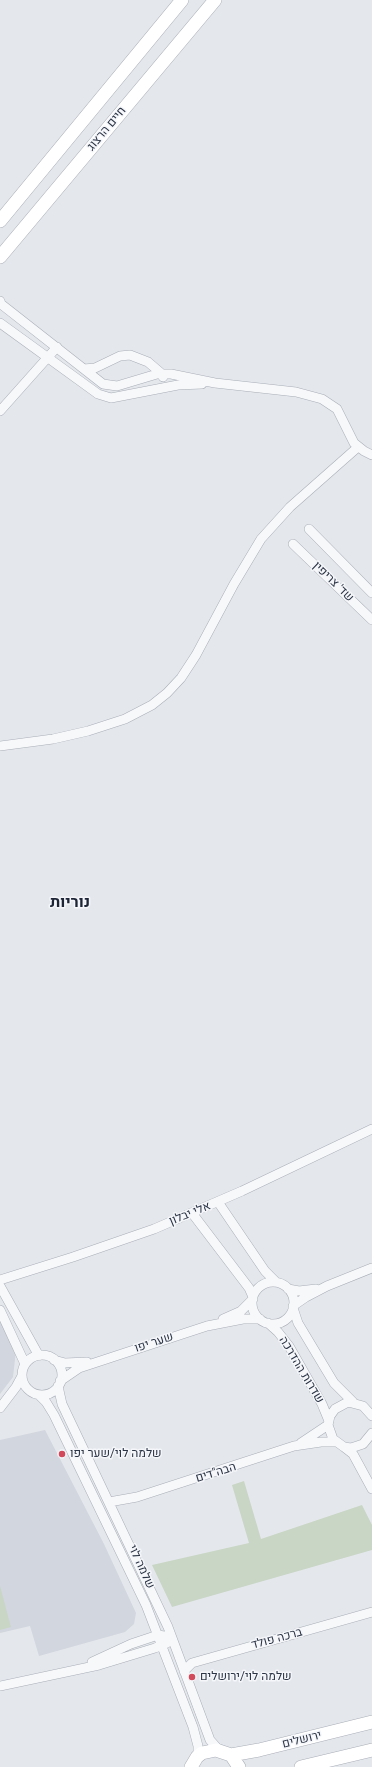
<!DOCTYPE html>
<meta charset="utf-8">
<style>
body{margin:0}
canvas{display:block;background:#e4e7ec}
</style>
<canvas width="372" height="1767"></canvas>
<script>
const g = document.querySelector('canvas').getContext('2d');
g.lineJoin = 'round';
function fill(path, color) { g.fillStyle = color; g.fill(path, 'evenodd'); }
const toPath = rows => new Path2D(rows.map(r => 'M' + r).join(''));
function stroke(path, color, width, dash) { g.strokeStyle = color; g.lineWidth = width; g.lineCap = dash ? 'butt' : 'round'; g.setLineDash(dash || []); g.stroke(path); }
function write(font, color, halo, rows, align = 'center') {
  g.font = font + ' Roboto,Heebo,sans-serif'; g.lineWidth = 3; g.setLineDash([]); g.textBaseline = 'middle'; g.strokeStyle = halo; g.fillStyle = color; for (const [text, x, y, turn = 0] of rows) {
    g.save(); g.translate(x, y); g.rotate((+turn || 0) * Math.PI / 180); g.textAlign = isNaN(turn) ? turn : align; if (halo) g.strokeText(text, 0, 0); g.fillText(text, 0, 0); g.restore();
  }
}
fill(toPath([
 [0,1316,16,1350,13,1377,0,1394],
 [45,1430,104,1544,136,1613,134,1624,125,1632,39,1656,30,1626,0,1633,0,1440]
]), '#d2d6de');
fill(toPath([
 [244,1481,261,1539,362,1505,372,1525,372,1550,172,1607,152,1565,249,1543,232,1485],
 [0,1586,11,1627,0,1630]
]), '#c9d6c5');
const street = toPath([
 [0,301,1,304,103,384,117,386,157,374,171,374,215,383,296,392,322,399,337,409,354,443,364,451,372,455],
 [0,323,98,394,111,398,178,385,202,384],
 [84,369,95,368,120,356,130,355,148,362,162,374,163,377],
 [0,411,57,347],
 [309,529,372,593],
 [293,544,372,620],
 [0,746,53,739,88,731,125,719,152,705,167,693,181,678,196,655,234,584,261,539,290,507,358,447],
 [218,1202,265,1271,276,1282],
 [192,1213,249,1288,253,1297],
 [0,1280,73,1257,154,1229,242,1191,372,1129],
 '252 1303a21 21 0 1 1 42 0a21 21 0 1 1-42 0Z',
 [0,1286,39,1356],
 [288,1289,299,1291,316,1289],
 [293,1306,306,1297,327,1286,372,1268],
 [293,1308,298,1323,334,1383,353,1402],
 [0,1310,25,1364],
 [223,1319,241,1311,253,1299],
 [268,1323,278,1332,289,1346,322,1404,329,1421],
 '22 1375a20 20 0 1 1 40 0a20 20 0 1 1-40 0Z',
 [54,1360,65,1363,87,1362],
 [60,1381,79,1368,207,1326,243,1319,260,1319],
 [58,1386,62,1404,168,1627,210,1740,219,1750],
 [39,1395,46,1402,54,1415,146,1605,193,1727,198,1746,198,1756],
 [0,1408,16,1387,22,1376],
 [372,1416,363,1406,348,1402,335,1409,330,1416,328,1425,333,1439,344,1447,351,1448,363,1444,372,1433],
 [301,1443,328,1425],
 [344,1447,353,1454,372,1489],
 [109,1502,137,1497,294,1446,321,1442,336,1442],
 [92,1662,131,1644,158,1635,164,1636],
 [184,1671,192,1663,372,1612],
 [0,1686,99,1665,155,1648,167,1643]
]);
const secondary = toPath([
 [0,221,182,0],
 [0,257,215,0],
 [231,1755,259,1750,372,1722],
 [191,1767,197,1757,202,1753,216,1750,231,1755,239,1767],
 [301,1767,372,1750]
]);
stroke(street, '#a9aeb7', 10);
stroke(secondary, '#a9aeb7', 14);
stroke(street, '#f7f8fa', 9);
stroke(secondary, '#fff', 13);
for (const [x, y, r, color] of [
 [62,1454,4,"#d1495b"],
 [192,1677,4,"#d1495b"]
]) { const dot = new Path2D(); dot.arc(x, y, r, 0, 2 * Math.PI); g.fillStyle = color; g.fill(dot); stroke(dot, '#f4f6f9', 1.5); }
write('12px', '#2b3445', '#f4f6f9', [
 ["חיים הרצוג",107,129,-50],
 ["שד' צריפין",333,582,44],
 ["אלי יבלון",190,1214,-22],
 ["שער יפו",154,1343,-18],
 ["שדרות ההדרכה",301,1370,59],
 ["הבה\"דים",216,1473,-17],
 ["שלמה לוי",141,1567,65],
 ["ברכה פולד",277,1639,-15],
 ["ירושלים",302,1740,-14]
]);
write('12px', '#2b3445', '#f4f6f9', [
 ["שלמה לוי/שער יפו",70,1454],
 ["שלמה לוי/ירושלים",200,1677]
], 'left');
write('bold 16px', '#1d2536', '#f4f6f9', [
 ["נוריות",70,903]
]);
</script>
